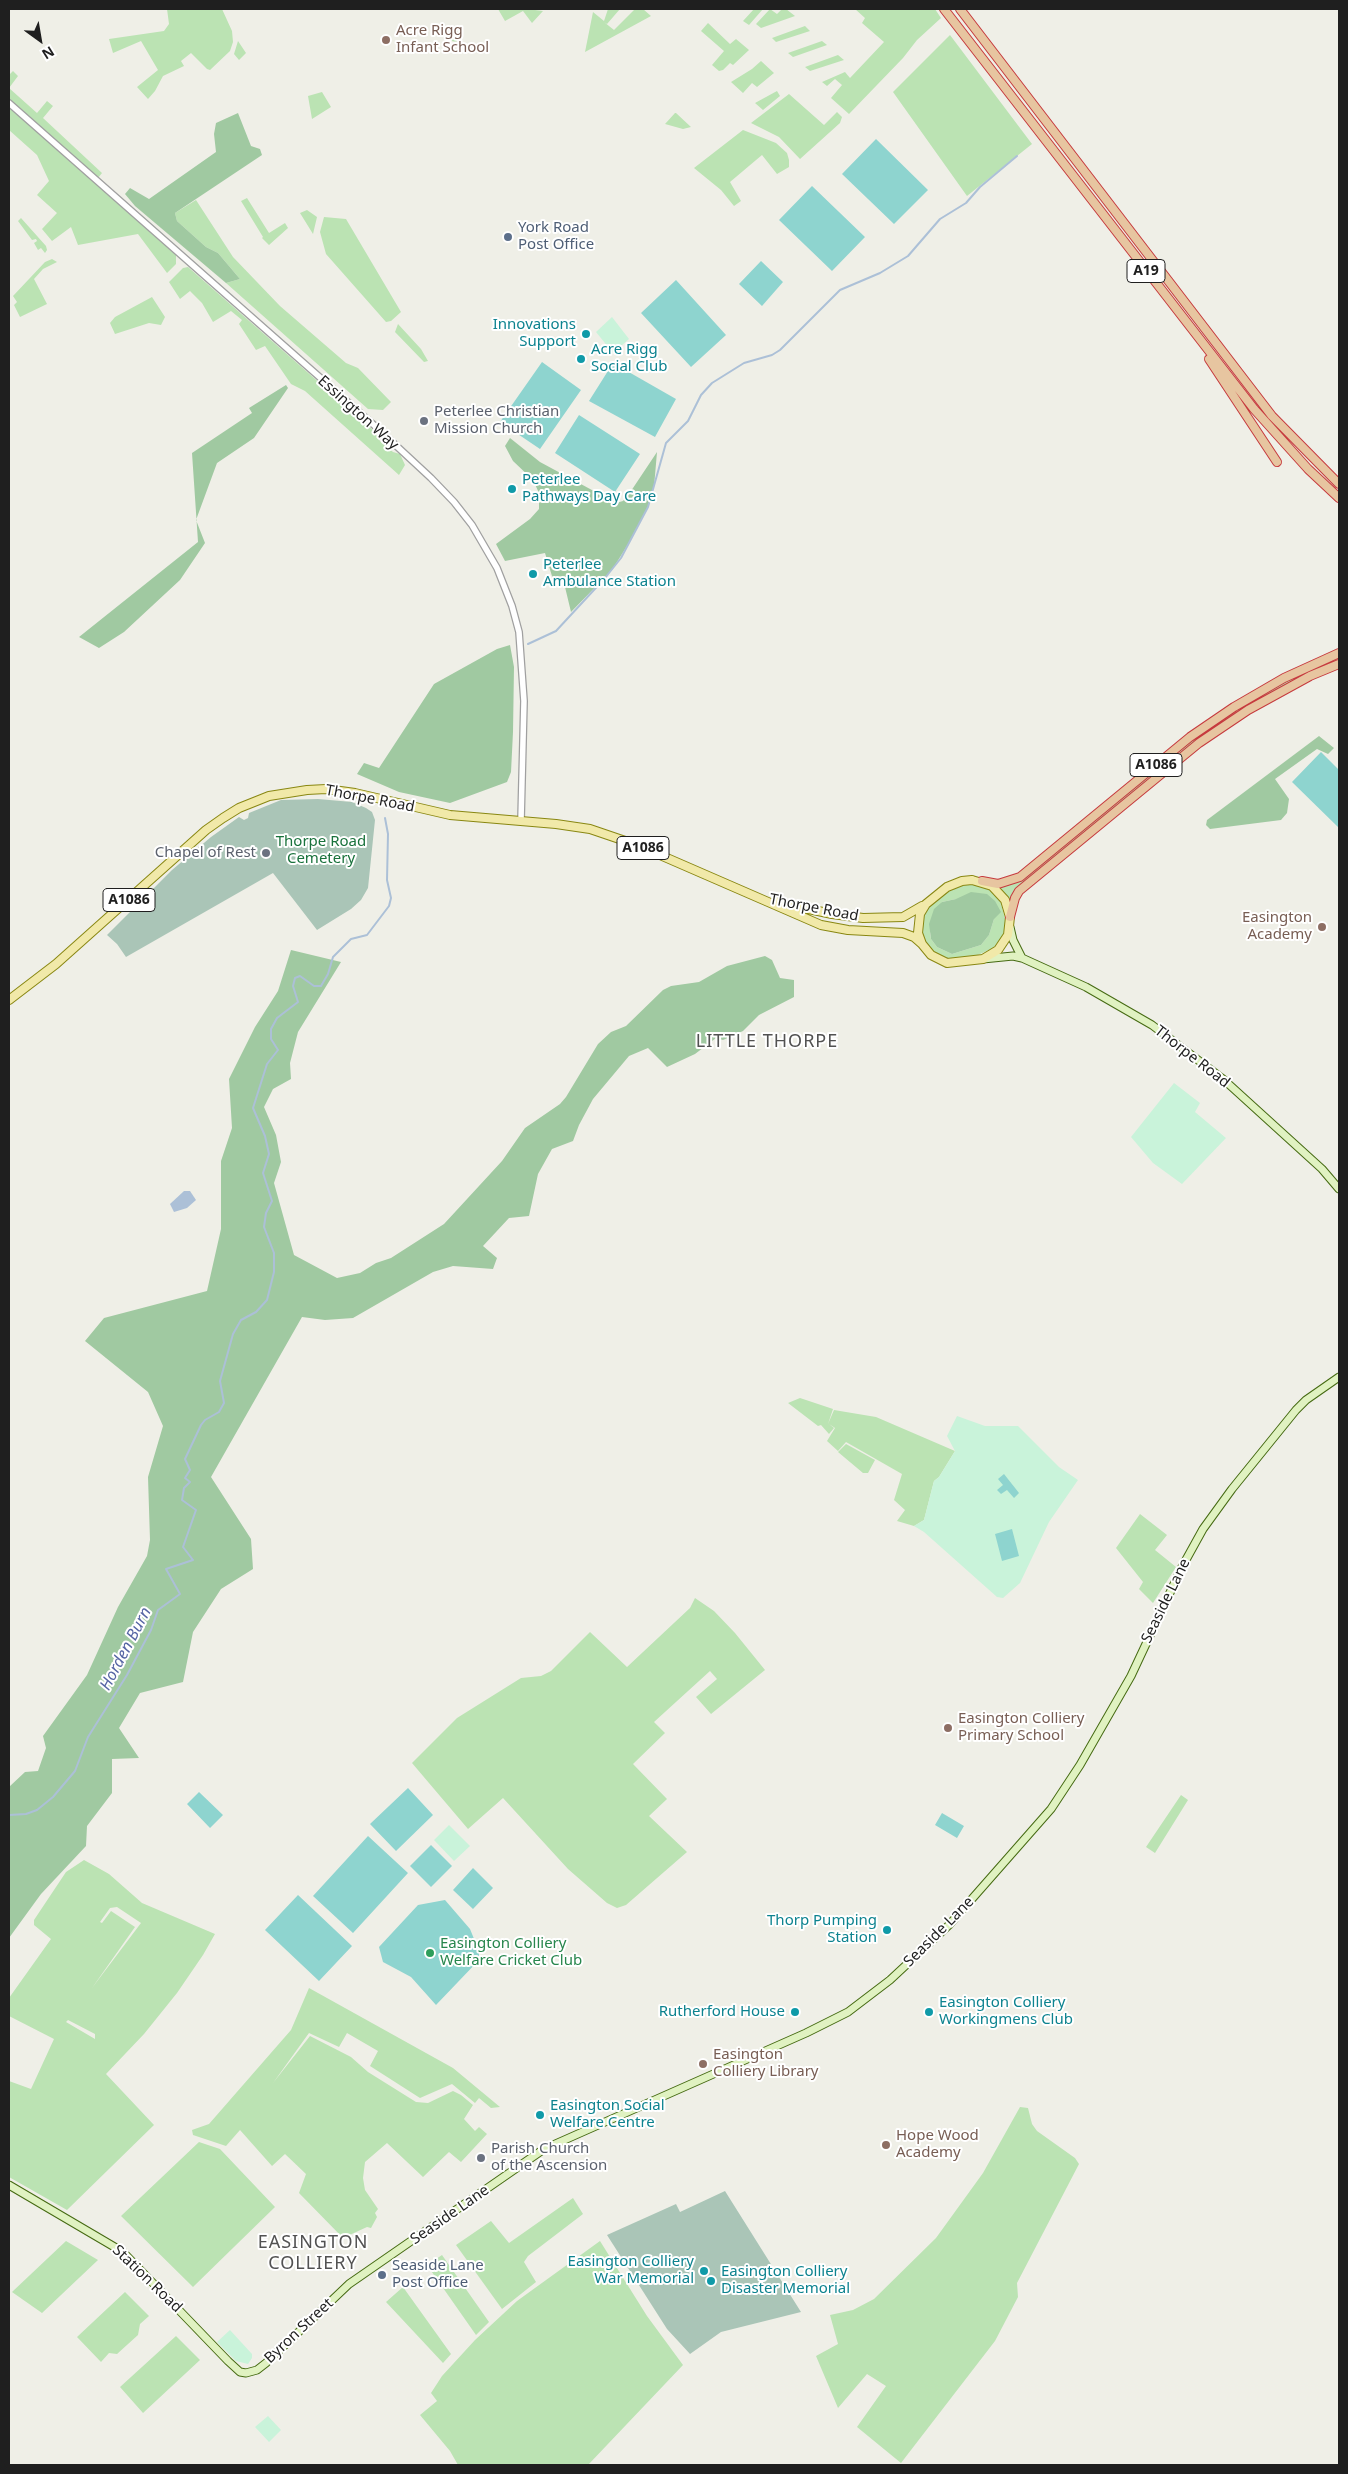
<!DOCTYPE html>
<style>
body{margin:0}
#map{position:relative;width:1348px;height:2474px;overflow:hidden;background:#efefe7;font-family:"Noto Sans",sans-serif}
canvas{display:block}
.frame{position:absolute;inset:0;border:10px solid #1f1f1f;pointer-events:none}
.north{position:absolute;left:15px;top:15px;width:50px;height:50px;-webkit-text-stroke:4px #fff;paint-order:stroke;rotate:148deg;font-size:14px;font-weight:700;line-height:20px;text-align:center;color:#1f1f1f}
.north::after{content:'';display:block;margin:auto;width:18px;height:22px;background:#1f1f1f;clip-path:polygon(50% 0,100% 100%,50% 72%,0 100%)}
</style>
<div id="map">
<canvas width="1348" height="2474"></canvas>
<div class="frame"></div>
<div class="north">N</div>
</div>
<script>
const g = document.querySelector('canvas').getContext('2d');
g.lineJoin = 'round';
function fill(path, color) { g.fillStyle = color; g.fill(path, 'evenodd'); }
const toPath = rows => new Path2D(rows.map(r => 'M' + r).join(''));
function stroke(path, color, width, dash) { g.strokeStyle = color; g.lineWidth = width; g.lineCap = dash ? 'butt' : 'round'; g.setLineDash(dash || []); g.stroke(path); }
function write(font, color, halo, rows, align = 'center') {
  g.font = font + ' "Noto Sans",sans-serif'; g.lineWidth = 4; g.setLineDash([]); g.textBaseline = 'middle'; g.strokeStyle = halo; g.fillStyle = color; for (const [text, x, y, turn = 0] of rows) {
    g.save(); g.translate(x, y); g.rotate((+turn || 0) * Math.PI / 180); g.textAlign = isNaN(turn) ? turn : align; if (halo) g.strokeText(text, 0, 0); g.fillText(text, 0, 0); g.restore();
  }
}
fill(toPath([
 [167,9,222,9,232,31,233,42,230,51,210,70,207,69,191,53,181,61,184,66,163,76,155,91,148,99,137,87,158,70,141,41,113,53,109,39,164,31,169,24],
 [498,9,527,9,543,11,532,23,523,11,505,21],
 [608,9,620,9,607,24,604,22,614,30,635,9,643,9,651,16,585,52,593,12,604,21],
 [754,9,763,9,749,25,743,21],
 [770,9,777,14,782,9,786,9,795,16,761,28,756,24],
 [855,9,935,9,941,18,917,40,903,58,849,114,831,98,842,85,835,79,827,86,822,82,845,72,850,78,884,42,862,23,865,18],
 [708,23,730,44,736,39,749,50,733,65,730,63,723,70,719,71,712,65,724,51,701,31],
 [805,26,810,31,776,42,772,38],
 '449.5 36a5.5 5.5 0 1 1 11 0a5.5 5.5 0 1 1-11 0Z',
 [950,35,1032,144,967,196,893,92],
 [238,41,246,53,239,60,234,54],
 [822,41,827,45,793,57,788,53],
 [838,55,844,60,810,71,805,67],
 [761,61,774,73,757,87,752,83,743,93,731,82,752,69],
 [13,71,18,76,9,88,37,113,47,101,53,106,43,118,102,173,98,178,9,99,9,75],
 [777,91,780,96,763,110,755,103],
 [322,92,331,107,312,119,308,96],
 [789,94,824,125,837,112,842,117,840,123,800,159,779,137,751,123],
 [9,107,176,255,176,264,167,273,138,234,78,245,71,227,52,241,42,229,57,213,37,195,49,181,37,155,9,130],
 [675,113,676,113,691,127,683,129,665,124],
 [743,130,776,143,787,153,789,160,789,167,777,174,762,155,730,182,741,201,734,206,721,190,694,168],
 [247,198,269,233,285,223,288,228,269,245,262,238,263,237,241,201],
 [196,200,233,257,280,306,346,363,358,368,391,402,383,410,368,409,226,283,240,279,218,253,206,247,177,221,175,213],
 [307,210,317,217,313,234,300,213],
 [324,217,346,219,401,312,391,321,386,322,326,254,320,232],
 [21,218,46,246,47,250,45,253,41,248,38,250,34,243,37,241,36,239,32,240,18,221],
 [52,259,57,262,43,269,34,279,47,304,20,317,14,305,17,302,13,296,45,262],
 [188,267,373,430,380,441,393,452,400,454,405,465,399,475,305,391,291,384,265,346,256,350,239,324,242,320,231,311,213,322,202,303,190,291,180,299,169,282,183,268],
 [152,297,165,317,161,325,149,323,115,334,110,323,115,317],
 [398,324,421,349,428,361,424,362,395,332],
 [1339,656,1339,659,1238,713,1016,891,1010,901,1000,887,1020,880,1195,737,1236,709,1288,679],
 [975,884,992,891,1000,900,1006,922,1003,936,993,948,978,955,963,959,947,958,935,953,925,943,921,928,925,913,932,903,944,894,959,886],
 [956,899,994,919,989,935,981,945,952,954,937,947,931,939,930,933,942,902],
 [800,1398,833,1409,828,1424,834,1410,876,1417,955,1451,939,1477,934,1481,924,1520,914,1526,897,1521,905,1510,894,1500,902,1474,846,1442,838,1451,827,1441,835,1428,829,1424,834,1428,829,1434,821,1425,818,1426,788,1403],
 [846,1444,875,1460,868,1473,863,1473,838,1452],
 [1140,1514,1167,1535,1155,1550,1176,1567,1153,1603,1139,1589,1143,1582,1116,1548],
 [695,1598,714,1611,735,1633,765,1670,711,1714,696,1697,717,1679,710,1671,654,1722,665,1733,633,1764,667,1799,649,1816,687,1852,626,1905,617,1908,607,1903,568,1869,503,1798,468,1829,412,1763,457,1718,521,1678,541,1676,551,1671,590,1632,627,1667,690,1608],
 [1181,1795,1188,1800,1155,1853,1146,1847],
 [84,1860,109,1874,142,1903,215,1934,203,1955,177,1993,144,2034,106,2074,154,2125,67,2210,9,2177,9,2081,31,2089,54,2039,9,2016,9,1998,51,1939,34,1925,34,1920,66,1872],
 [117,1907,141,1923,92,1988,135,1927,111,1911,102,1923,100,1922,110,1908],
 [68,2020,95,2034,95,2039,66,2022],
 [309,1988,453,2068,500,2107,491,2108,479,2098,475,2103,452,2084,420,2098,370,2066,378,2051,347,2033,339,2047,309,2033,273,2083,310,2036,351,2057,368,2072,416,2102,428,2103,453,2091,461,2095,473,2105,464,2119,475,2131,479,2127,487,2134,461,2162,449,2152,423,2177,387,2143,365,2162,363,2178,365,2190,378,2209,375,2213,377,2217,371,2228,367,2227,343,2238,299,2193,306,2174,285,2154,272,2166,240,2130,226,2146,193,2135,192,2130,209,2124,291,2030],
 [1020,2107,1028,2108,1032,2124,1037,2131,1075,2158,1079,2164,1017,2283,1018,2297,995,2341,901,2463,857,2427,886,2386,867,2374,838,2408,816,2356,838,2344,830,2315,853,2310,874,2299,936,2238,983,2173],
 [199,2142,220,2149,275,2207,193,2287,121,2216],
 [573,2198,583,2214,528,2256,524,2262,536,2282,502,2309,456,2245,491,2221,509,2243],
 [66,2241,98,2260,42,2313,12,2292],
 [600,2241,647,2316,683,2365,588,2465,458,2465,450,2451,420,2415,437,2401,431,2393,442,2376,475,2340,517,2301],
 [442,2255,489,2322,476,2335,427,2265],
 [403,2287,451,2354,443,2363,386,2302],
 [125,2292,149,2316,140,2324,138,2335,117,2354,109,2353,101,2362,77,2337],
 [176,2336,200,2360,143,2413,120,2387]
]), '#bbe3b3');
fill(toPath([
 [238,113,251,146,260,149,262,155,175,213,177,221,206,247,218,253,240,279,226,283,135,206,125,194,130,188,149,199,216,152,214,134,216,123],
 [286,385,288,388,254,438,217,463,196,520,205,543,180,580,124,632,99,648,79,637,198,542,192,453,252,413,249,408],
 [510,438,540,462,616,503,623,501,629,494,657,452,654,487,648,507,632,538,612,570,571,612,565,587,555,586,545,553,505,561,496,544,530,519,539,509,539,493,533,480,513,461,505,446],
 [510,645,514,667,513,732,511,772,507,782,450,803,399,792,357,774,364,763,379,768,434,684,497,649],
 [1319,736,1334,748,1328,754,1317,749,1275,779,1289,799,1287,813,1281,820,1210,829,1206,825,1207,820],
 [971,892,987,894,995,901,1001,912,994,919,989,935,981,945,952,954,937,947,931,939,929,924,934,909,942,902,956,899],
 [291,950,341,962,298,1032,290,1063,291,1079,273,1089,264,1107,276,1135,281,1162,274,1183,294,1255,337,1278,360,1273,376,1263,391,1258,444,1224,502,1161,525,1128,560,1104,566,1097,598,1044,611,1032,626,1026,663,990,671,986,699,982,727,966,765,956,772,960,780,978,794,980,794,997,759,1015,743,1031,723,1040,716,1038,695,1054,667,1067,648,1048,629,1056,593,1099,579,1125,573,1141,552,1149,538,1174,529,1216,509,1218,483,1246,497,1258,493,1269,453,1266,433,1272,353,1318,325,1320,302,1317,211,1477,251,1539,253,1569,221,1589,193,1632,183,1682,140,1693,119,1728,139,1758,112,1759,112,1793,87,1826,86,1846,41,1894,9,1938,9,1787,25,1772,38,1771,46,1748,43,1736,87,1675,118,1607,147,1556,150,1540,148,1477,163,1426,148,1392,85,1341,104,1318,207,1291,221,1229,221,1161,232,1128,229,1079,255,1027,278,991]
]), '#a0c9a1');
fill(toPath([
 [318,799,352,802,366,808,372,812,375,820,368,888,361,900,351,909,317,930,273,873,126,957,117,944,107,935,172,870,211,837,239,817,244,820,248,818,249,813,281,800],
 [725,2191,801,2312,721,2332,690,2354,667,2329,607,2235,676,2204,680,2212]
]), '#aac5b7');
fill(toPath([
 [612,317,629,339,613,353,596,332],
 [1174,1083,1200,1103,1195,1112,1226,1138,1182,1184,1153,1163,1131,1137],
 [957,1416,985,1426,1018,1426,1059,1467,1078,1480,1049,1522,1020,1583,1003,1598,997,1597,924,1532,914,1526,924,1520,934,1481,939,1477,955,1451,947,1436],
 [449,1825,470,1846,454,1861,434,1840],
 [230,2330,252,2354,252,2358,248,2364,236,2361,217,2342],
 [268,2416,281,2430,269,2442,255,2427]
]), '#c9f3da');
fill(toPath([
 [876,139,928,190,894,224,842,174],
 [812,186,865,237,832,271,779,220],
 [761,261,783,282,762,306,739,284],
 [676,280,726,335,691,367,641,313],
 [542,362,581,390,540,449,500,422],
 [613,363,676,399,655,437,589,401],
 [579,415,640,454,615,492,555,453],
 [1321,752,1339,770,1339,828,1292,782],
 [1004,1474,1019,1493,1014,1498,1007,1490,1001,1494,997,1490,1003,1485,998,1479],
 [1012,1529,1019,1556,1002,1561,995,1534],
 [408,1788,433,1815,396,1851,370,1824],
 [199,1792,223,1815,210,1828,187,1804],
 [942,1813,964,1826,957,1838,935,1825],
 [368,1836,408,1873,353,1933,313,1896],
 [431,1845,452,1866,431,1887,410,1866],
 [473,1868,493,1888,473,1909,453,1890],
 [298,1895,352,1946,319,1981,265,1930],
 [445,1900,470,1929,479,1951,479,1960,436,2005,411,1977,383,1962,379,1947,418,1905]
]), '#8ed4cf');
fill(toPath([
 [184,1191,190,1191,196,1200,187,1208,174,1212,170,1204]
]), '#acc0d7');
stroke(toPath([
 [528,644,556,631,605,578,621,558,648,507,666,443,688,421,701,395,712,383,744,363,772,355,780,350,840,290,880,273,908,256,940,219,966,203,980,187,1017,156],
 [9,1815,26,1814,37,1810,53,1797,75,1771,88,1737,127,1675,151,1630,158,1610,180,1594,166,1569,193,1560,183,1547,196,1510,182,1500,184,1488,190,1482,185,1478,190,1470,185,1459,201,1425,205,1420,219,1412,224,1403,220,1381,233,1334,241,1320,256,1312,267,1300,274,1272,274,1253,264,1227,266,1213,272,1201,263,1173,269,1154,265,1136,253,1108,267,1064,278,1050,271,1039,271,1029,277,1018,298,1002,293,986,295,978,300,976,314,986,321,986,328,974,333,957,351,939,367,935,389,906,391,898,387,880,388,834,385,818]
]), '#acc0d7', 2);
const tertiary = toPath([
 [9,103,375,426,431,478,454,502,472,525,497,568,512,606,519,632,524,701,521,820]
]);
const secondary = toPath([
 [1010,927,1013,940,1022,958],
 [983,959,1013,956,1022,958,1086,987,1152,1025,1223,1079,1322,1169,1339,1189],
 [9,2185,123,2252,228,2361,240,2372,246,2373,257,2370,266,2363,349,2284,544,2149,806,2033,848,2012,890,1980,949,1925,1051,1809,1080,1765,1131,1676,1182,1567,1203,1529,1232,1489,1296,1410,1306,1400,1339,1377]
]);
const primary = toPath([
 [972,880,992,886,1005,900,1010,917,1008,935,998,950,983,959,947,963,931,955,922,944,918,933,920,914,926,904,947,887,962,881,972,880],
 [776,902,832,914,863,918,903,917,922,906],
 [9,1000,56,964,206,830,223,818,239,808,269,796,307,790,326,789,355,793,450,815,556,824,590,829,637,845,821,925,848,930,903,933,914,937,922,944]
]);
const trunk = toPath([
 [944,9,1254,409,1308,469,1339,498],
 [960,9,1272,416,1339,484],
 [1209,359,1277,462],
 [982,881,998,884,1020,877,1190,737,1234,707,1284,678,1339,653],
 [1010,917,1015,898,1019,891,1199,743,1248,710,1310,676,1339,664]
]);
stroke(tertiary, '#a0a0a0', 8);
stroke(secondary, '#456a12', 9);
stroke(primary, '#898712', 10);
stroke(trunk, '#c63a3e', 10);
stroke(tertiary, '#fff', 5.5);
stroke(secondary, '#e0f2c1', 7);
stroke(primary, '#f1e9a9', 8);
stroke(trunk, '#e7c5a0', 8);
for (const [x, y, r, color] of [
 [386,40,5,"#8d6e63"],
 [508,237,5,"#5c6f8a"],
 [586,334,5,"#0f9aa8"],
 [581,359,5,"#0f9aa8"],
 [424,421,5,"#6b7280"],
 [512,489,5,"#0f9aa8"],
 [533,574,5,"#0f9aa8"],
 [266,853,5,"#6b7280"],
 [1322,927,5,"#8d6e63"],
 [948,1728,5,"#8d6e63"],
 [887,1930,5,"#0f9aa8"],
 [430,1953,5,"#2e9e5b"],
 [795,2012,5,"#0f9aa8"],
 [929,2012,5,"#0f9aa8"],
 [703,2064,5,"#8d6e63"],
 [540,2115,5,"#0f9aa8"],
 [886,2145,5,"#8d6e63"],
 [481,2158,5,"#6b7280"],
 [704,2271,5,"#0f9aa8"],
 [382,2275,5,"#5c6f8a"],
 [711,2281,5,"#0f9aa8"]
]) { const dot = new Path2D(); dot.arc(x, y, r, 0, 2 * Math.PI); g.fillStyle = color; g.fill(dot); stroke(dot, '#fff', 2); }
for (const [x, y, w] of [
 [1146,271,38],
 [1156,765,52],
 [643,848,52],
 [129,900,52]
]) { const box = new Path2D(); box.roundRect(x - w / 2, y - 11.5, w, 23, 4); g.fillStyle = '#fff'; g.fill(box); stroke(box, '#1f1f1f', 1); }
write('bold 14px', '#1f1f1f', null, [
 ["A19",1146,271],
 ["A1086",1156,765],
 ["A1086",643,848],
 ["A1086",129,900]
]);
write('15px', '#785e54', '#fff', [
 ["Acre Rigg",396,31],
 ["Infant School",396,48],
 ["Easington",1312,918,"right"],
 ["Academy",1312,935,"right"],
 ["Easington Colliery",958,1719],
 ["Primary School",958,1736],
 ["Easington",713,2055],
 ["Colliery Library",713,2072],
 ["Hope Wood",896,2136],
 ["Academy",896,2153]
], 'left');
write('15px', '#4e5e75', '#fff', [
 ["York Road",518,228],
 ["Post Office",518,245],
 ["Seaside Lane",392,2266],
 ["Post Office",392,2283]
], 'left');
write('15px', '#0d838f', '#fff', [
 ["Innovations",576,325,"right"],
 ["Support",576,342,"right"],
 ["Acre Rigg",591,350],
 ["Social Club",591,367],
 ["Peterlee",522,480],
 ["Pathways Day Care",522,497],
 ["Peterlee",543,565],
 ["Ambulance Station",543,582],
 ["Thorp Pumping",877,1921,"right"],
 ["Station",877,1938,"right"],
 ["Easington Colliery",939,2003],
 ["Workingmens Club",939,2020],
 ["Rutherford House",785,2012,"right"],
 ["Easington Social",550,2106],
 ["Welfare Centre",550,2123],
 ["Easington Colliery",694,2262,"right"],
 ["War Memorial",694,2279,"right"],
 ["Easington Colliery",721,2272],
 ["Disaster Memorial",721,2289]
], 'left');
write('15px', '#5b616d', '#fff', [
 ["Peterlee Christian",434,412],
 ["Mission Church",434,429],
 ["Chapel of Rest",256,853,"right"],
 ["Parish Church",491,2149],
 ["of the Ascension",491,2166]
], 'left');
write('15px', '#1f1f1f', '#fff', [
 ["Essington Way",358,413,42],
 ["Thorpe Road",370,799,11],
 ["Thorpe Road",814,908,11],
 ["Thorpe Road",1192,1057,38],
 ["Seaside Lane",1166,1601,-64],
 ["Seaside Lane",939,1932,-45],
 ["Seaside Lane",450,2215,-35],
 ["Station Road",147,2279,44],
 ["Byron Street",299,2331,-43]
]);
write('15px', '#19723c', '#fff', [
 ["Thorpe Road",321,842],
 ["Cemetery",321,859]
]);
write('15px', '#27864d', '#fff', [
 ["Easington Colliery",440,1944],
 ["Welfare Cricket Club",440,1961]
], 'left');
write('italic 16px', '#5665a4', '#fff', [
 ["Horden Burn",126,1649,-62]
]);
g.letterSpacing = '1px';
write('18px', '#525252', '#fff', [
 ["LITTLE THORPE",767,1042],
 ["EASINGTON",313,2243],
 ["COLLIERY",313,2264]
]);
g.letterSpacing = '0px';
</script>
